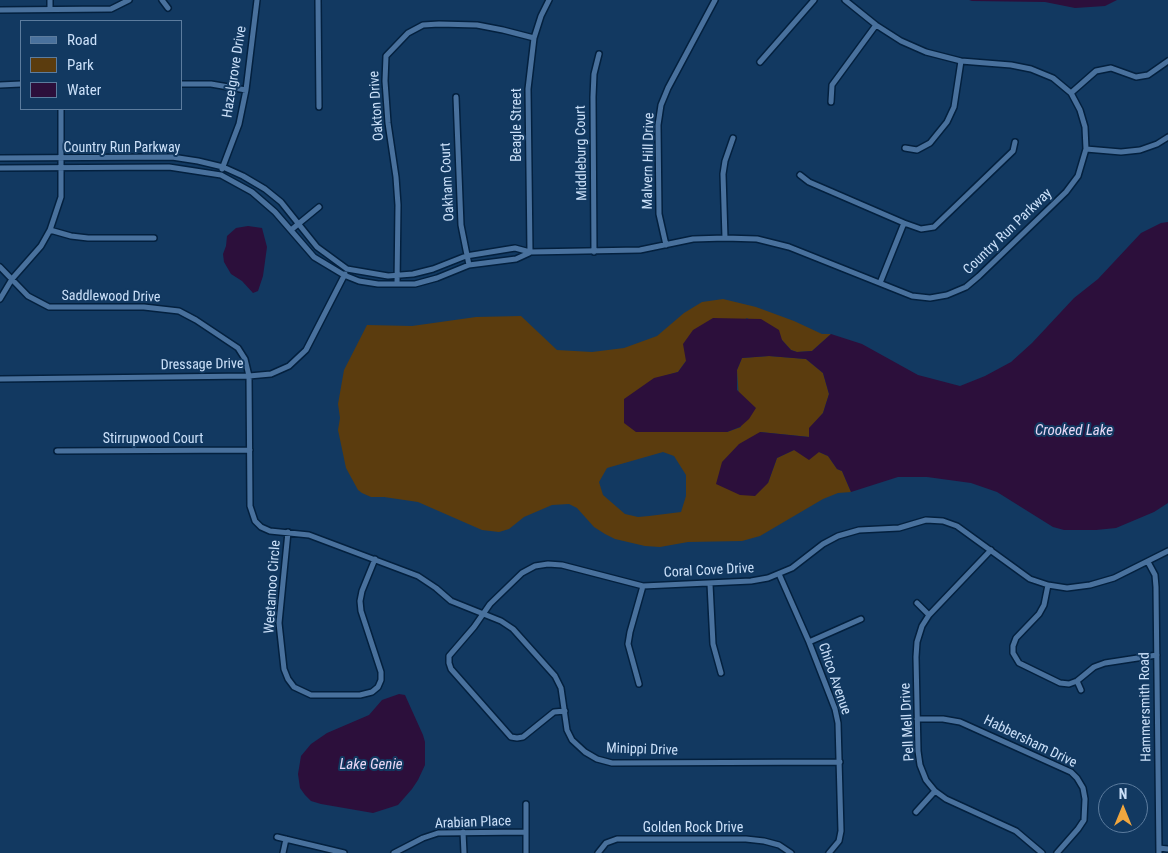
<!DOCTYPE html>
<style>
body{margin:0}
#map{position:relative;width:1168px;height:853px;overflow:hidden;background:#123961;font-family:"Roboto Condensed",sans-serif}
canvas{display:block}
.legend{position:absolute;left:20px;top:20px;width:162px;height:90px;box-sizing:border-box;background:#123961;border:1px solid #5c7c9e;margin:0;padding:6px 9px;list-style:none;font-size:15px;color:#cbe0f9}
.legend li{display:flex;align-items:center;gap:10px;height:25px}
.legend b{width:25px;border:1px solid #5c7c9e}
.north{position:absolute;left:1098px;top:783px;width:50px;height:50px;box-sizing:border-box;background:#123961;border:1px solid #5c7c9e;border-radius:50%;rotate:0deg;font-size:14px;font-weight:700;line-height:20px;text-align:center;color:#cbe0f9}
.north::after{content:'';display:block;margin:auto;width:18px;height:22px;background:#f0a63e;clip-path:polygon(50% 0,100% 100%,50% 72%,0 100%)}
</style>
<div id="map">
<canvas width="1168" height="853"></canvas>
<ul class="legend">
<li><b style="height:6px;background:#49719d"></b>Road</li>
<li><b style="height:14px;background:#5b3c0e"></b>Park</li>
<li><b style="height:14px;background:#2c0f3b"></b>Water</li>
</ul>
<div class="north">N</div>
</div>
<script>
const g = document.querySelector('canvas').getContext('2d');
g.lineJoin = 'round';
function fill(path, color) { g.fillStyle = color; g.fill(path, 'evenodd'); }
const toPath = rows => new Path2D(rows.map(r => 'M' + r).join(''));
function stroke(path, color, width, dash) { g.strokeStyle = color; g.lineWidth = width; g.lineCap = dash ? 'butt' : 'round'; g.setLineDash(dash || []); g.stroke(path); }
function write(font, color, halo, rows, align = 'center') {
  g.font = font + ' "Roboto Condensed",sans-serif'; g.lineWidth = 4; g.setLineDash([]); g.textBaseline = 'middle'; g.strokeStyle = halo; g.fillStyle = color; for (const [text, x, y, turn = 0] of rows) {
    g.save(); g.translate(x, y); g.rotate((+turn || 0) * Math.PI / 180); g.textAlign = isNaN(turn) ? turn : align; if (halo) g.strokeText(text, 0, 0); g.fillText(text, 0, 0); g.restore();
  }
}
fill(toPath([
 [723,299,756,307,794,321,822,334,831,334,812,351,797,352,791,350,782,340,747,318,686,361,678,372,654,379,636,432,727,432,741,427,737,370,742,358,769,356,806,359,823,373,829,394,823,413,810,428,810,437,760,432,768,483,777,458,794,450,819,452,828,456,837,469,842,471,851,492,838,493,823,499,760,536,742,541,688,542,660,547,645,546,615,539,605,534,594,527,577,508,569,504,552,505,524,517,509,529,499,532,482,530,418,502,384,497,371,497,362,493,358,490,346,468,338,430,340,418,338,404,344,370,367,325,412,326,476,317,521,316,557,350,592,352,624,348,657,336,684,313,702,302],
 [663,452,674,456,686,475,686,496,681,512,649,516,638,517,625,514,603,495,599,482,607,468]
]), '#5b3c0e');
fill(toPath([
 [969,0,1117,0,1105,6,1075,8,1045,2,972,1],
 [1168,222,1168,503,1154,512,1116,528,1096,530,1064,530,1053,527,997,492,971,483,927,477,898,477,851,492,842,471,837,469,828,456,819,452,809,460,794,450,777,458,768,483,755,496,740,495,716,484,722,462,739,444,760,432,809,437,809,428,823,413,829,394,823,373,806,359,769,356,742,358,737,370,737,390,756,408,749,419,740,427,727,432,636,432,624,423,624,399,654,378,678,372,686,361,683,344,693,330,713,318,761,319,779,330,782,340,791,350,797,352,812,351,831,334,862,344,918,375,960,386,985,376,1011,362,1032,343,1074,298,1098,279,1141,233,1161,223],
 [248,226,262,228,267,247,263,276,258,291,253,293,242,281,231,274,224,262,223,254,226,246,227,236,236,228],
 [399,694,405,695,423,735,425,742,425,765,418,780,412,789,398,805,373,813,321,804,311,801,305,795,300,788,298,774,301,756,311,744,327,733,369,715,382,700]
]), '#2c0f3b');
const minor = toPath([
 [162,0,168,8],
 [318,0,319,107],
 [50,9,50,0],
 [0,10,111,9,129,0],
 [760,62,814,0],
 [181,84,211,84,246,90],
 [0,85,21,84],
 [1071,93,1096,71,1111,68,1136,77,1148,75,1168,61],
 [456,97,461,225,469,265],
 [831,102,832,85,876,25],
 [905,148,917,150,930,143,947,122,954,107,961,61],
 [1086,149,1121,152,1140,150,1157,144,1168,137],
 [0,158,172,157,198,161,223,167,243,176,265,189,281,202,317,247,347,269,388,276,413,274,433,269,466,256,515,248,530,252,640,250,693,239,725,238,757,239,789,247,912,296,930,298,947,295,966,287,979,276,1066,192,1078,176,1086,149,1085,127,1080,110,1071,93,1053,78,1031,69,1011,65,961,61,926,52,901,41,876,25,845,0],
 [0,168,169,167,221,175,252,192,275,212,314,257,344,275,359,281,378,284,415,284,437,278,469,265,516,259,529,253],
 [222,169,239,124,246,90,257,0],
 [800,175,809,182,904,223,921,229,934,227,1013,151,1015,142],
 [50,230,71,236,88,238,154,238],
 [291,230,319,207],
 [725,238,723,174,725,161,733,138],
 [666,245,659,214,658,125,661,105,668,88,715,0],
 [530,252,528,89,534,38,541,16,549,0],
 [594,252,593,97,594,74,599,54],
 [0,267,28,296,49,307,144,307,179,311,196,320,238,348,245,359,249,376,250,506,255,521,261,527,270,531,309,535,418,576,436,588,451,601,501,621,513,629,555,676,561,688,567,730,572,740,585,752,597,759,612,763,840,762],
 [880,283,904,223],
 [397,284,398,205,396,177,388,123,385,81,386,56,408,33,423,25,439,24,477,25,503,30,534,38],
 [0,299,12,279,41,246,50,230,61,197,61,109],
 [0,379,249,376,271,374,289,366,306,350,345,274],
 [57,451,250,450],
 [288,532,279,623,284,669,288,679,294,687,311,695,360,695,372,692,378,687,381,680,381,672,361,611,360,601,362,591,375,559],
 [991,550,929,615,922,626,917,642,916,657,918,751,920,765,926,780,935,791,946,799,1016,831,1042,853],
 [1148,562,1155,575,1156,587,1159,853],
 [779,574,809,642,835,709,838,723,841,831,839,841,829,853],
 [710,584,713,644,721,673],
 [1048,585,1044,605,1039,614,1016,638,1013,646,1013,653,1019,663,1060,683,1069,684,1077,681,1094,667,1105,663,1157,655],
 [917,603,929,615],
 [809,642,861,619],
 [1077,681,1081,690],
 [639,684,628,644,630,632,643,586],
 [565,711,554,712,523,737,517,738,511,737,451,669,449,663,449,656,474,627,490,604,522,573,535,566,548,564,562,565,643,586,751,581,768,578,792,568,823,544,838,536,859,530,899,528,926,520,943,521,957,526,1030,579,1048,585,1067,588,1090,585,1114,578,1168,551],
 [917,719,943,719,960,722,1071,772,1077,778,1083,788,1085,799,1084,820,1078,829,1057,853],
 [526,804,526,853],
 [916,812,935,791],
 [463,832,464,853],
 [277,837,344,853],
 [1159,848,1168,849],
 [283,853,286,839],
 [394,853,423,838,438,833,526,832],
 [598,853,606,843,617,839,746,839,764,841,779,845,791,853]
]);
stroke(minor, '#03203e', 8);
stroke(minor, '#49719d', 5);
write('14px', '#cbe0f9', '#123961', [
 ["Hazelgrove Drive",235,72,-81],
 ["Oakton Drive",377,106,-94],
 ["Beagle Street",517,125,-90],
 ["Country Run Parkway",122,148],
 ["Middleburg Court",582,153,-91],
 ["Malvern Hill Drive",649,161,-89],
 ["Oakham Court",448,182,-93],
 ["Country Run Parkway",1008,232,-44],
 ["Saddlewood Drive",111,297,1],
 ["Dressage Drive",202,365,-1],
 ["Stirrupwood Court",153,439],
 ["Coral Cove Drive",709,571,-3],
 ["Weetamoo Circle",273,587,-86],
 ["Chico Avenue",834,679,71],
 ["Hammersmith Road",1146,707,-91],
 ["Pell Mell Drive",908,722,-93],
 ["Habbersham Drive",1030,742,26],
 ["Minippi Drive",642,750,2],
 ["Arabian Place",473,823,-2],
 ["Golden Rock Drive",693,828]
]);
write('italic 15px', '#e9d7f5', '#123961', [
 ["Crooked Lake",1074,431],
 ["Lake Genie",371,765]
]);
</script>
